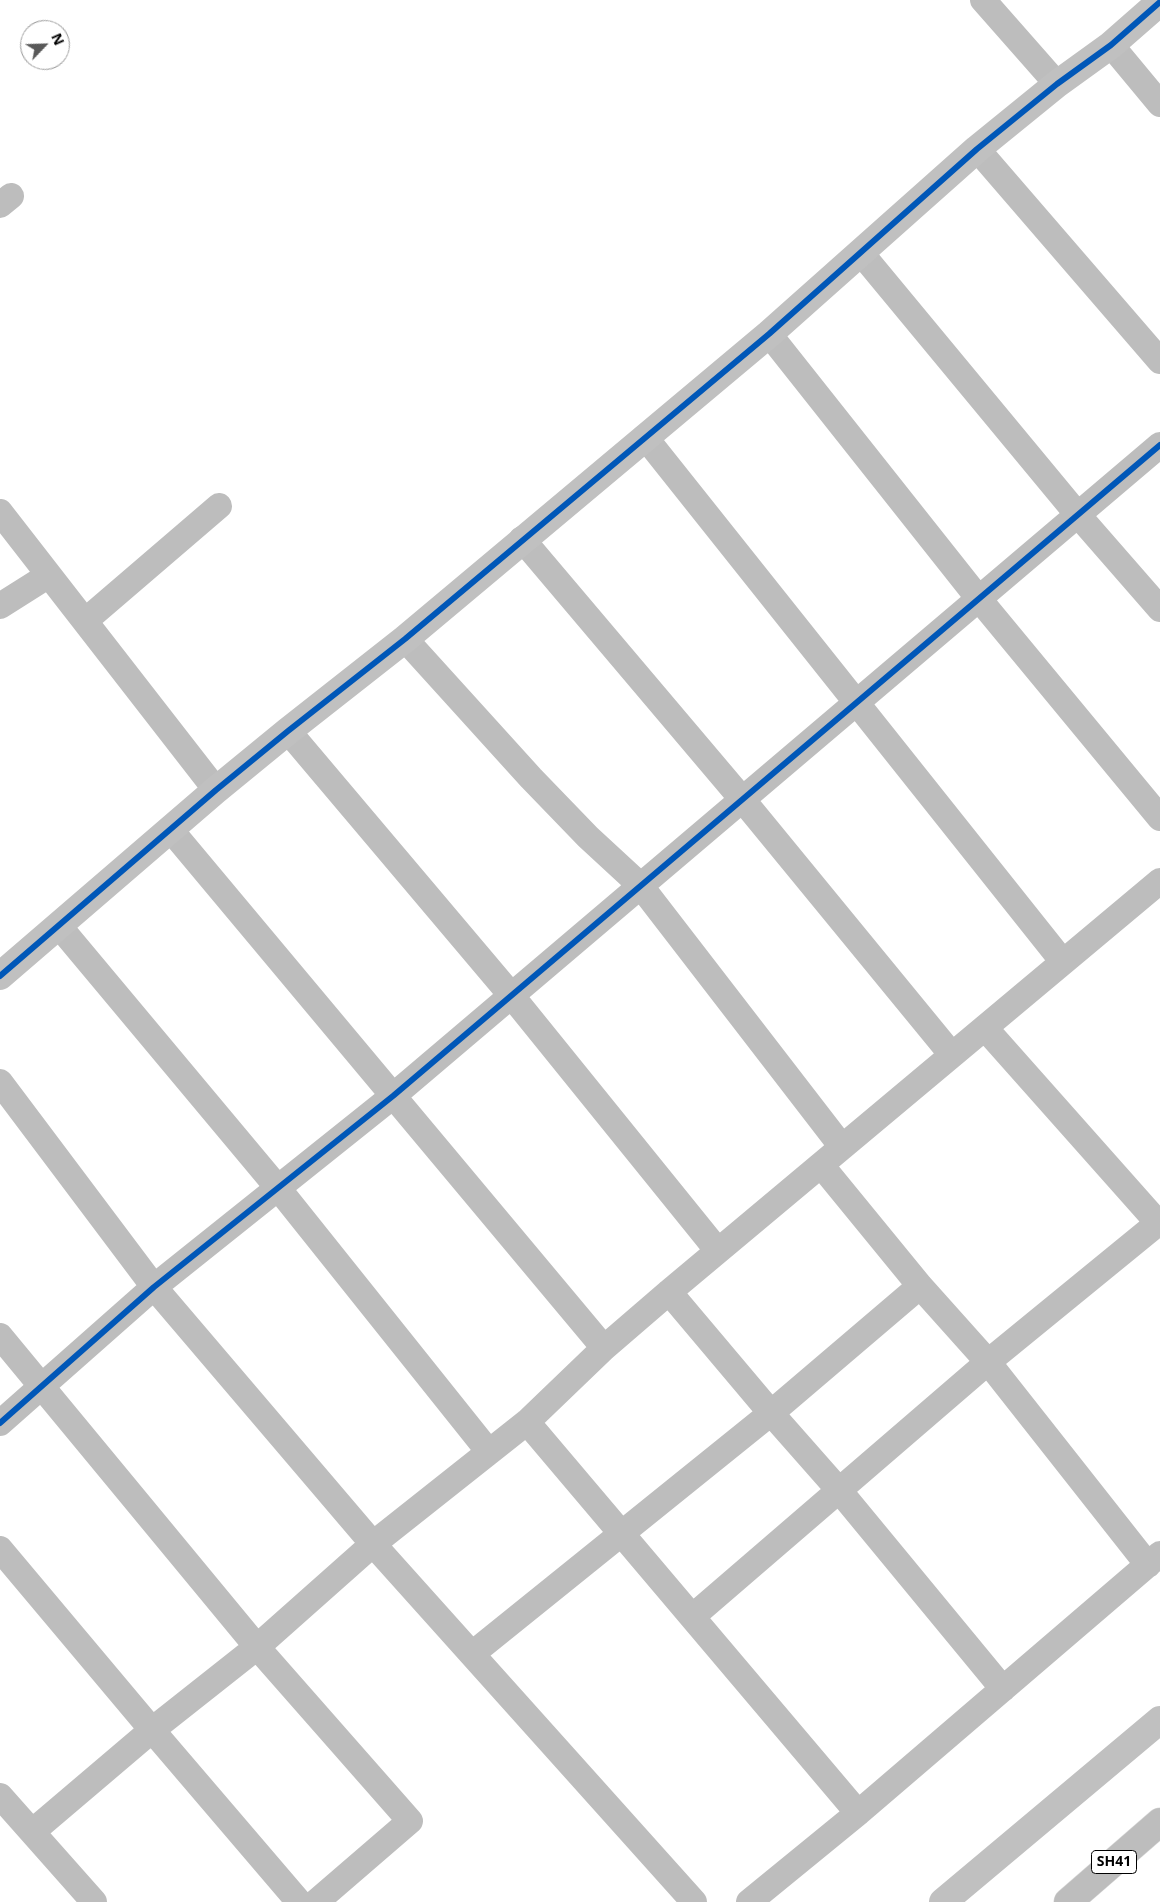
<!DOCTYPE html>
<style>
body{margin:0}
#map{position:relative;width:1160px;height:1902px;overflow:hidden;background:#fff;font-family:"Noto Sans",sans-serif}
canvas{display:block}
.north{position:absolute;left:20px;top:20px;width:50px;height:50px;box-sizing:border-box;background:#fff;border:1px solid #999;border-radius:50%;rotate:66deg;font-size:14px;font-weight:700;line-height:20px;text-align:center;color:#000}
.north::after{content:'';display:block;margin:auto;width:18px;height:22px;background:#595959;clip-path:polygon(50% 0,100% 100%,50% 72%,0 100%)}
</style>
<div id="map">
<canvas width="1160" height="1902"></canvas>
<div class="north">N</div>
</div>
<script>
const g = document.querySelector('canvas').getContext('2d');
g.lineJoin = 'round';
const toPath = rows => new Path2D(rows.map(r => 'M' + r).join(''));
function stroke(path, color, width, dash) { g.strokeStyle = color; g.lineWidth = width; g.lineCap = dash ? 'butt' : 'round'; g.setLineDash(dash || []); g.stroke(path); }
function write(font, color, halo, rows, align = 'center') {
  g.font = font + ' "Noto Sans",sans-serif'; g.lineWidth = 4; g.setLineDash([]); g.textBaseline = 'middle'; g.strokeStyle = halo; g.fillStyle = color; for (const [text, x, y, turn = 0] of rows) {
    g.save(); g.translate(x, y); g.rotate((+turn || 0) * Math.PI / 180); g.textAlign = isNaN(turn) ? turn : align; if (halo) g.strokeText(text, 0, 0); g.fillText(text, 0, 0); g.restore();
  }
}
const primary = toPath([
 [1068,1902,1160,1822]
]);
stroke(primary, '#dbdbdb', 29);
stroke(toPath([
 [983,0,1057,84],
 [1111,45,1160,104],
 [977,149,1160,361],
 [0,205,11,196],
 [861,253,1078,515,1160,609],
 [769,334,979,599,1160,818],
 [645,437,1063,962],
 [0,512,216,790],
 [522,539,742,799,952,1055],
 [0,606,49,575],
 [85,621,219,506],
 [405,639,531,778,588,837,640,885,842,1147],
 [288,731,511,995,718,1251],
 [170,829,604,1348],
 [59,926,278,1188,489,1452],
 [985,1028,1160,1225],
 [0,1082,154,1287,373,1544,694,1902],
 [821,1165,920,1286,988,1362,1148,1565],
 [669,1292,771,1413,838,1489,1003,1689],
 [0,1336,257,1647,410,1821,316,1902],
 [527,1422,858,1813],
 [0,1423,154,1287,393,1096,1160,445],
 [0,1549,152,1730,299,1902],
 [692,1617,988,1362,1158,1223],
 [472,1654,771,1413,920,1286],
 [0,1796,94,1902],
 [32,1832,152,1730,257,1647,373,1544,527,1422,604,1348,669,1292,1160,881],
 [749,1902,858,1813,1160,1554]
]), '#bdbdbd', 26);
stroke(toPath([
 [0,976,216,790,288,731,405,639,769,334,977,149,1057,84,1111,45,1160,2],
 [943,1902,1160,1720]
]), '#c0c0c0', 28);
stroke(primary, '#bdbdbd', 28);
stroke(toPath([
 [0,976,216,790,288,731,405,639,769,334,977,149,1057,84,1111,45,1160,2],
 [0,1423,154,1287,393,1096,1160,445]
]), '#0057b8', 6);
for (const [x, y, w] of [
 [1114,1862,45]
]) { const box = new Path2D(); box.roundRect(x - w / 2, y - 11.5, w, 23, 4); g.fillStyle = '#fff'; g.fill(box); stroke(box, '#000', 1); }
write('bold 14px', '#000', null, [
 ["SH41",1114,1862]
]);
</script>
